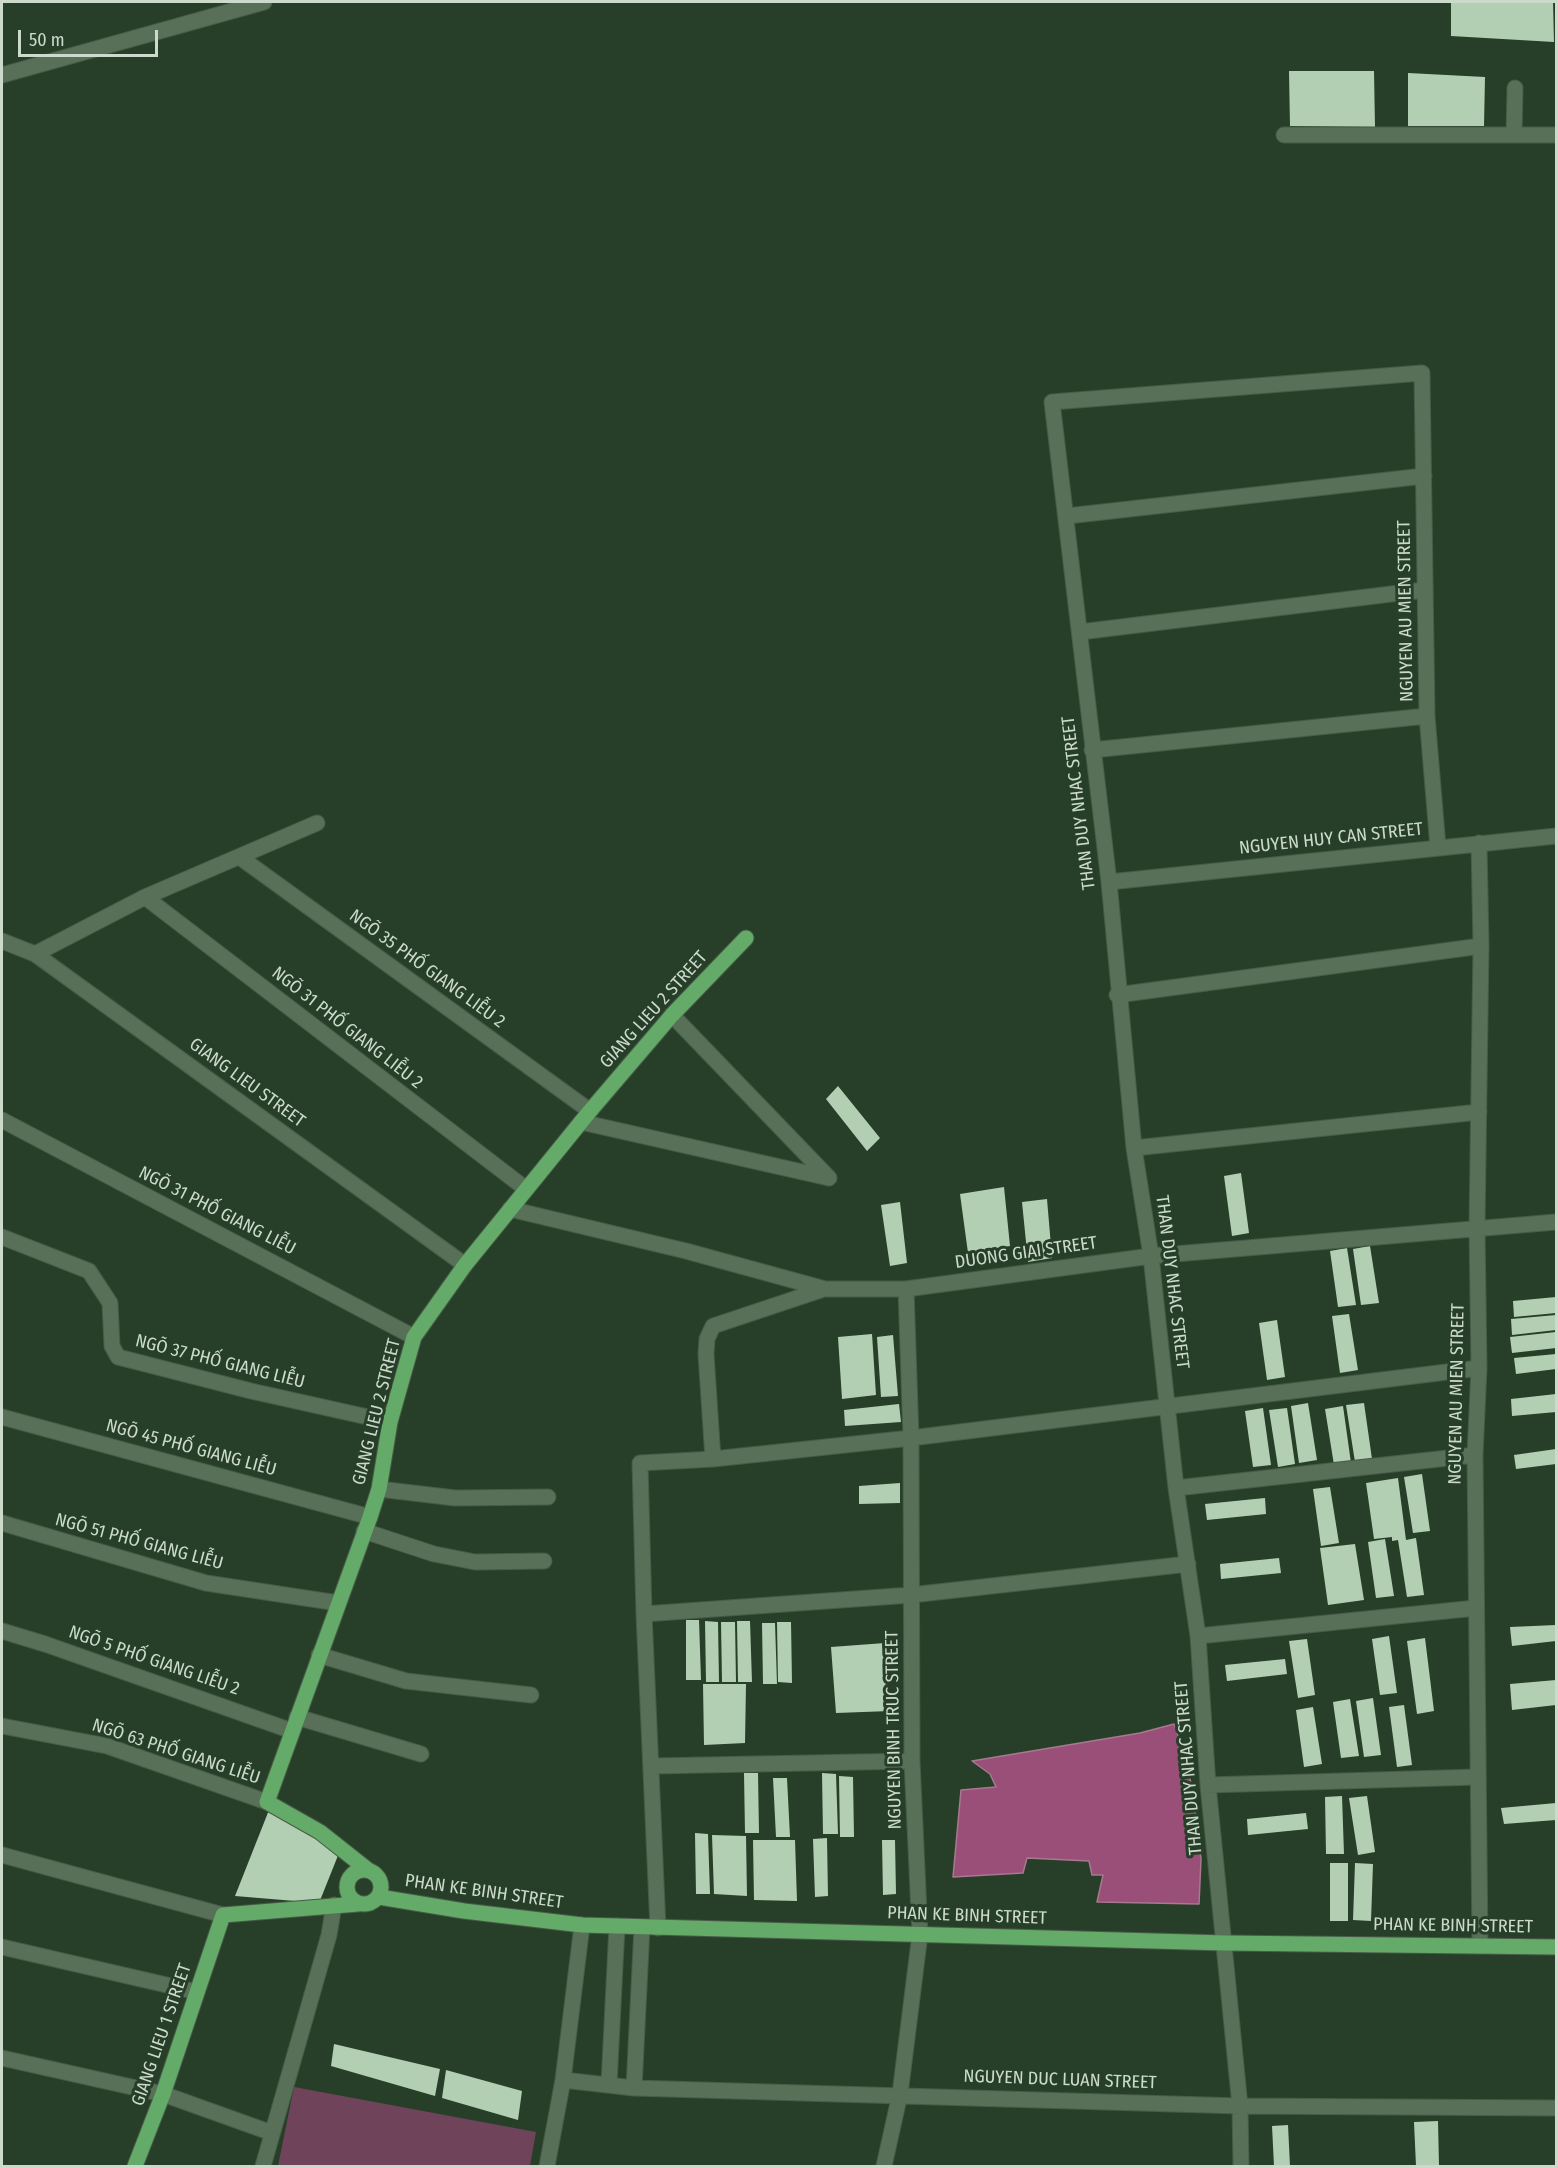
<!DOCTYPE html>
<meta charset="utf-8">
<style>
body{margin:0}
#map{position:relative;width:1558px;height:2168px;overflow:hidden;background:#273f28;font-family:"Fira Sans Condensed",sans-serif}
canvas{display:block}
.frame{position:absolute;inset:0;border:3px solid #ccdacc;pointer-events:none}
.scale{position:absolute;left:18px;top:30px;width:140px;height:27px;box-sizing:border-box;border:3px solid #ccdacc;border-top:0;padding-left:8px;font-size:18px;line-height:21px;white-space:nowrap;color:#ccdacc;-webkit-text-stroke:4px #273f28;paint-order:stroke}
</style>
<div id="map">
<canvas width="1558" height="2168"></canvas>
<div class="frame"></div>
<div class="scale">50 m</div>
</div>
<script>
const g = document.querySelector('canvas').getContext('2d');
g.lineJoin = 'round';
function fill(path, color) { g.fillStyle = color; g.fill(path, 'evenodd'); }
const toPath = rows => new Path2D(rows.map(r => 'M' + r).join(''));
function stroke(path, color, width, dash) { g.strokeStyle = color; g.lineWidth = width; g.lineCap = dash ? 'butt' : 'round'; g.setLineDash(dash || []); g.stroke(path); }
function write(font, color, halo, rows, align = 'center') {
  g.font = font + ' "Fira Sans Condensed",sans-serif'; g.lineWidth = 6; g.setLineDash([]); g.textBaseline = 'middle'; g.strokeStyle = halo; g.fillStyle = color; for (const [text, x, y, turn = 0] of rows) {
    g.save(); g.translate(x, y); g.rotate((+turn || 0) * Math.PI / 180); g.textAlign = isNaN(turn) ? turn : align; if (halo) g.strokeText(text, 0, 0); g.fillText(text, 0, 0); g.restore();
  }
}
fill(toPath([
 [294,2087,536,2132,530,2166,278,2166]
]), '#6f445b');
const water = toPath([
 [1174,1724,1186,1757,1193,1795,1201,1859,1199,1904,1097,1902,1103,1875,1092,1875,1089,1861,1027,1858,1023,1873,953,1877,961,1790,996,1787,990,1774,972,1761,1140,1733,1174,1724]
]);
fill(water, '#994f77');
stroke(water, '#a87990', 1.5);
fill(toPath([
 [1451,2,1553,2,1554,42,1451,36],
 [1289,71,1374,71,1375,127,1290,126],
 [1408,73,1485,77,1484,126,1408,126],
 [838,1086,880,1138,867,1151,826,1099],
 [1241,1173,1249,1233,1232,1236,1224,1176],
 [1004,1187,1010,1246,968,1253,960,1194],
 [1047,1199,1052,1258,1028,1262,1022,1202],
 [900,1202,907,1263,890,1266,881,1205],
 [1370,1246,1379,1303,1361,1305,1353,1249],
 [1347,1248,1356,1305,1338,1307,1330,1251],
 [1556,1297,1556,1313,1514,1317,1513,1301],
 [1349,1314,1358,1370,1340,1373,1332,1316],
 [1556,1315,1556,1330,1512,1335,1511,1319],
 [1277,1320,1285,1377,1267,1380,1259,1323],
 [1556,1332,1556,1348,1512,1353,1510,1337],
 [872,1334,876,1395,842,1399,838,1337],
 [893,1335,898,1396,881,1397,877,1337],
 [1556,1354,1556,1369,1516,1374,1514,1358],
 [1556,1394,1556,1412,1512,1416,1511,1399],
 [1308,1403,1317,1460,1299,1463,1291,1406],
 [1364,1403,1372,1459,1355,1462,1346,1405],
 [899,1404,901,1422,845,1426,844,1410],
 [1343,1406,1351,1463,1334,1465,1325,1409],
 [1263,1408,1271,1465,1253,1467,1245,1411],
 [1287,1408,1295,1464,1278,1467,1269,1410],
 [1556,1449,1556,1464,1516,1469,1514,1455],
 [1422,1474,1430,1531,1413,1533,1404,1477],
 [1398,1478,1406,1540,1416,1538,1424,1595,1407,1597,1398,1540,1392,1541,1392,1537,1374,1539,1366,1483],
 [900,1483,900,1503,859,1504,859,1486],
 [1330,1487,1339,1543,1321,1546,1313,1489],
 [1265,1498,1266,1514,1207,1520,1205,1504],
 [1385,1539,1394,1596,1376,1598,1368,1542],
 [1355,1544,1364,1600,1328,1605,1320,1548],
 [1279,1558,1281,1573,1221,1579,1220,1564],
 [686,1620,699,1620,701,1680,686,1680],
 [705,1621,718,1622,719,1682,706,1682],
 [737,1621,750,1621,752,1682,738,1682],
 [721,1622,735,1622,736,1682,722,1682],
 [777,1622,791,1622,792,1683,778,1682],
 [762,1623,775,1623,777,1684,763,1684],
 [1556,1625,1556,1641,1512,1646,1510,1627],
 [1389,1636,1397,1693,1380,1695,1372,1639],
 [1425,1638,1434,1711,1417,1714,1407,1641],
 [1307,1639,1315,1695,1298,1698,1289,1641],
 [885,1643,890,1711,836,1713,831,1647],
 [1285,1659,1287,1674,1227,1681,1225,1665],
 [1556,1680,1556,1705,1512,1710,1510,1684],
 [703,1684,746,1684,745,1743,704,1745],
 [1373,1698,1381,1755,1364,1757,1356,1701],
 [1350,1699,1359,1756,1341,1758,1333,1702],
 [1404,1705,1412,1765,1397,1767,1389,1707],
 [1313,1707,1322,1764,1304,1767,1296,1710],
 [744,1773,758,1773,759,1833,745,1833],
 [822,1773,836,1774,838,1834,823,1834],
 [839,1776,853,1777,854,1837,840,1837],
 [773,1778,787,1778,790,1837,776,1837],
 [1342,1796,1344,1854,1326,1854,1325,1797],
 [1367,1796,1375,1852,1358,1855,1349,1798],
 [1556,1803,1556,1820,1504,1824,1501,1808],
 [269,1810,305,1830,339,1853,319,1903,235,1896],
 [1306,1813,1308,1829,1248,1835,1247,1819],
 [695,1833,708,1834,710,1894,696,1894],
 [712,1835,746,1836,747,1896,714,1894],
 [827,1838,828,1896,815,1897,813,1839],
 [753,1840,795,1840,797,1901,754,1900],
 [882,1840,895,1840,896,1894,883,1895],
 [1330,1863,1348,1863,1348,1921,1330,1921],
 [1355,1863,1373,1864,1371,1921,1353,1920],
 [334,2044,440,2069,435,2096,331,2066],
 [446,2070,522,2091,518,2120,442,2098],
 [1438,2121,1439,2166,1416,2166,1414,2122],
 [1288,2125,1290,2166,1274,2166,1272,2126]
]), '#b3cfb3');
const minor = toPath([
 [2,75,264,2],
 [1284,135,1556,135],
 [1514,135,1515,88],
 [1067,516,1424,476],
 [1080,632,1424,590],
 [1092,750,1427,716],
 [1479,843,1481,946,1477,1227,1479,1368,1475,1455,1480,1946],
 [241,858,590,1111],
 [1109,882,1556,836],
 [145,897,526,1189],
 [2,941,35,954,465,1265],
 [35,954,145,897,317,823],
 [1117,995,1481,946],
 [672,1015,829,1178],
 [2,1120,414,1337],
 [581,1122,829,1178],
 [1134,1148,1479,1112],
 [510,1209,686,1251,825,1289,906,1289,1151,1256,1556,1222],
 [2,1237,89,1271,110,1303,112,1346,118,1357,251,1391,390,1422],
 [2,1417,370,1517],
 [713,1459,706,1354,707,1339,713,1326,824,1289],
 [1176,1488,1475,1455],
 [379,1489,455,1498,548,1497],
 [2,1523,206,1583,338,1603],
 [364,1531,434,1554,475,1562,544,1561],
 [644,1614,640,1463,713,1459,911,1438,1479,1368],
 [2,1631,45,1644,292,1731],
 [1198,1636,1476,1608],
 [319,1655,406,1681,531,1695],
 [297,1717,421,1754],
 [2,1726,107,1746,267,1802],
 [652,1766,912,1761],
 [1208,1785,1477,1777],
 [2,1855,223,1915],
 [658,1928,644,1614,911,1595,1188,1564],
 [2,1947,197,1992],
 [2,2058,163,2094,272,2133],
 [563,2080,634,2088,1240,2106,1556,2108],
 [609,2084,617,1926],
 [634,2088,642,1927],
 [263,2166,329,1935,334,1905],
 [547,2166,563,2080,582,1925],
 [884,2166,900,2094,920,1934,912,1761,911,1438,906,1289],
 [1241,2166,1240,2106,1208,1785,1198,1636,1176,1488,1151,1256,1134,1148,1109,882,1052,402,1422,373,1427,716,1438,847]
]);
const major = toPath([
 '347 1887a17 17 0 1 1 34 0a17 17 0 1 1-34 0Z',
 [368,1870,320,1832,267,1802,370,1517,379,1489,390,1422,414,1337,465,1265,590,1111,672,1015,746,938],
 [379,1897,464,1911,582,1925,1225,1943,1556,1947],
 [135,2166,163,2094,223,1915,358,1904]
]);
stroke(minor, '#475b48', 17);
stroke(major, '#475b48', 17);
stroke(minor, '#577057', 15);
stroke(major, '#64aa68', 15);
write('18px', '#ccdacc', '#273f28', [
 ["NGUYEN AU MIEN STREET",1406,611,-91],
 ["THAN DUY NHAC STREET",1079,803,-97],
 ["NGUYEN HUY CAN STREET",1331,839,-6],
 ["NGÕ 35 PHỐ GIANG LIỄU 2",427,969,36],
 ["GIANG LIEU 2 STREET",654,1010,-48],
 ["NGÕ 31 PHỐ GIANG LIỄU 2",347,1028,38],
 ["GIANG LIEU STREET",247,1083,36],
 ["NGÕ 31 PHỐ GIANG LIỄU",217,1211,27],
 ["DUONG GIAI STREET",1026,1253,-8],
 ["THAN DUY NHAC STREET",1172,1282,83],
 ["NGÕ 37 PHỐ GIANG LIỄU",220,1362,14],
 ["NGUYEN AU MIEN STREET",1457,1394,-89],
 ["GIANG LIEU 2 STREET",377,1412,-76],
 ["NGÕ 45 PHỐ GIANG LIỄU",191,1448,15],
 ["NGÕ 51 PHỐ GIANG LIỄU",139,1542,15],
 ["NGÕ 5 PHỐ GIANG LIỄU 2",154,1661,19],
 ["NGUYEN BINH TRUC STREET",894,1730,-91],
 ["NGÕ 63 PHỐ GIANG LIỄU",176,1752,18],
 ["THAN DUY NHAC STREET",1189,1768,-95],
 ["PHAN KE BINH STREET",484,1892,8],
 ["PHAN KE BINH STREET",967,1916,2],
 ["PHAN KE BINH STREET",1453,1926,1],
 ["GIANG LIEU 1 STREET",162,2035,-71],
 ["NGUYEN DUC LUAN STREET",1060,2080,2]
]);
</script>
